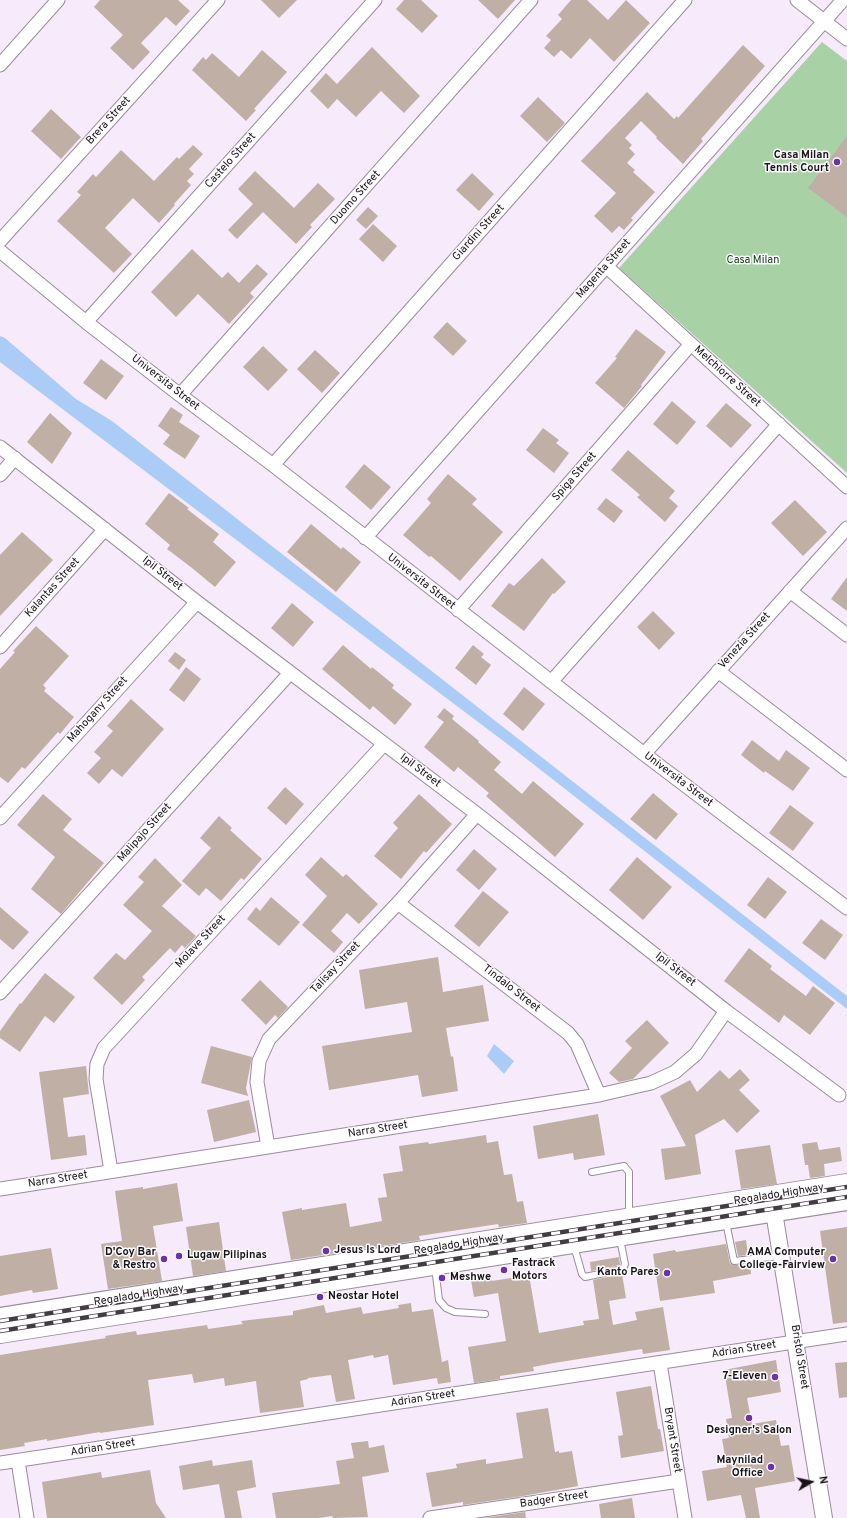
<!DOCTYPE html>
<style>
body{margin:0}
#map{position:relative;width:847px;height:1518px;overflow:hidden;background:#f7eafa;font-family:Overpass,sans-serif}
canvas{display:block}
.north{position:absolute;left:791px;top:1462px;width:40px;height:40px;-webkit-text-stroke:3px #fefbfe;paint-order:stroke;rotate:81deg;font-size:11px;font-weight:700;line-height:16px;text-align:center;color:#181419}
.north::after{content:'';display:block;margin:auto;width:14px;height:18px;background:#181419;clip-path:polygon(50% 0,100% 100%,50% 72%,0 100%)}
</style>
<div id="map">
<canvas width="847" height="1518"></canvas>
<div class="north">N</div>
</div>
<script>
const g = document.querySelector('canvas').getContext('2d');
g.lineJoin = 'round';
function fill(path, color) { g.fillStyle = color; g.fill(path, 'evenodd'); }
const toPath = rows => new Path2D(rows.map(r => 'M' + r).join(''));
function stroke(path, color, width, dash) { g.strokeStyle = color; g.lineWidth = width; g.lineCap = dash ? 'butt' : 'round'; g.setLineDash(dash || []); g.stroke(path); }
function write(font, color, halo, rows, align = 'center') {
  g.font = font + ' Overpass,sans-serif'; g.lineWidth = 3; g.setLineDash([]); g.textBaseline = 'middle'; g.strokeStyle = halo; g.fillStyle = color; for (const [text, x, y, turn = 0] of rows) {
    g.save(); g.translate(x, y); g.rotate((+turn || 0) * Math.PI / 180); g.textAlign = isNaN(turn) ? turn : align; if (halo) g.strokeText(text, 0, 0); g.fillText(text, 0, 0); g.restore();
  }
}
fill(toPath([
 [822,42,847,61,847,473,619,268]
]), '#a8d1a6');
fill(toPath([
 [0,336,5,338,76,399,112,421,847,996,847,1009,510,746,0,362],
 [494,1044,514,1061,504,1074,487,1056]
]), '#abccf7');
fill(toPath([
 [100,0,178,0,190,11,176,26,166,17,141,43,150,52,133,70,110,48,123,35,94,7],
 [261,0,297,0,279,18],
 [404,0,421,0,438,16,422,33,396,9],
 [478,0,515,0,498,19],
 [571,0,587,0,608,20,626,0,650,23,614,62,590,38,571,59,561,50,554,57,544,48,551,40,546,36,562,19,558,15],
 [743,45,765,66,701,139,703,141,683,164,656,138,657,137,641,121,625,138,632,145,629,148,635,154,627,163,635,170,633,172,655,192,631,218,633,220,624,230,619,226,612,233,594,216,616,193,581,161,647,92,674,119,677,116,678,118],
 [372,47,420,96,404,113,381,91,356,117,337,99,328,109,310,91,326,73,337,84],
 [262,50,287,72,254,109,256,110,246,121,192,70,203,57,206,60,212,53,239,77],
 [538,97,565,123,547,142,520,116],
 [51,109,81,137,61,159,31,131],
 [847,136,847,217,808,188],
 [193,145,203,154,189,169,194,174,187,181,191,185,174,204,175,205,159,223,133,198,105,228,132,254,114,273,57,221,81,195,77,192,93,174,96,177,121,150,154,181,177,157,179,159],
 [255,171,294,208,318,183,335,199,310,225,312,227,296,244,263,212,237,239,228,230,253,204,238,189],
 [472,173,494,194,479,211,456,190],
 [368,207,378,216,366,229,356,220],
 [373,224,397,246,383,262,359,239],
 [192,249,222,278,228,272,239,283,257,264,268,274,250,293,254,297,229,324,198,294,176,317,151,292],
 [447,322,467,341,453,356,433,337],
 [636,329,666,352,641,385,642,386,624,408,595,383,617,358,615,357],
 [263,346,288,370,268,391,243,367],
 [315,350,340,373,322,393,297,369],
 [101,359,124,376,106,400,83,383],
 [672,401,696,422,677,445,653,424],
 [726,403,752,425,731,448,706,426],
 [171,407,183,415,179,422,200,436,185,459,163,444,170,435,158,426],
 [50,413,72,433,52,464,27,442],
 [543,428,559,440,556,443,569,453,554,473,526,450],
 [628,450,675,491,669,498,678,506,665,522,637,497,640,495,611,470],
 [364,464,391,487,371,510,345,487],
 [448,474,477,499,472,504,503,532,460,581,431,556,429,557,403,535,431,503,427,499],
 [169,493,189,508,187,509,219,534,213,542,236,562,215,587,192,568,167,549,170,545,145,524],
 [606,498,623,511,614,523,597,509],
 [795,500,827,532,803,556,771,523],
 [311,524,341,549,343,547,361,562,336,592,287,552],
 [22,532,53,560,0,616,0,555],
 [542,558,566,582,554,594,553,593,524,631,491,606,509,583,514,586],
 [847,577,847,611,831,599],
 [292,603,314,622,293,647,271,628],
 [653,611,675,633,659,650,637,627],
 [36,626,69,656,43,685,46,688,44,691,74,717,60,734,58,732,25,769,22,767,8,783,0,777,0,669,15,652,13,651],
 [343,645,371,669,372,667,394,685,392,688,412,704,395,725,373,706,370,710,322,669],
 [473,645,484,654,481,657,491,665,476,685,455,668],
 [175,652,186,660,179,670,168,661],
 [186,667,201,679,184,702,169,690],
 [524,687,545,704,523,731,503,714],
 [131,699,164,729,122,777,112,769,99,784,87,773,101,758,94,752,113,731,107,726],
 [444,708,454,716,452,719,479,741,478,742,501,762,494,770,522,794,533,781,584,824,555,857,486,796,489,793,458,767,454,772,424,747,444,722,437,717],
 [752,740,779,761,786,750,810,768,793,791,765,771,764,773,741,755],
 [285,787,304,804,286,825,267,808],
 [653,793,678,814,656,840,630,819],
 [43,794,72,819,63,830,104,863,61,914,31,889,55,857,17,825],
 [419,794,452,824,426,853,424,851,401,879,374,856,398,828,393,823],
 [790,805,814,823,793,851,769,833],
 [219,816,232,828,230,830,262,859,244,880,241,878,221,901,206,888,199,896,182,881,211,848,200,838],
 [474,849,497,869,479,890,456,870],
 [321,857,343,877,346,874,378,904,359,924,347,913,331,931,343,942,334,953,302,925,327,896,305,875],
 [637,857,672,887,643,920,609,890],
 [155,858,182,885,162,906,196,936,185,948,182,945,175,953,170,948,142,977,145,980,122,1005,93,978,116,953,125,960,152,931,123,905,144,882,138,877],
 [768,877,787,892,765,919,747,905],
 [483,891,509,912,479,947,454,926],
 [271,897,300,922,279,946,247,919,256,907,260,911],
 [0,907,29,932,13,950,0,939],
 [821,919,843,935,825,960,802,943],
 [749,948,772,966,770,969,806,996,813,986,835,1003,810,1035,784,1015,779,1023,724,981],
 [438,957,443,992,483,985,489,1021,446,1028,451,1057,453,1056,458,1091,422,1097,418,1075,329,1090,322,1046,412,1032,407,1002,365,1009,359,970],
 [45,973,75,997,54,1023,45,1016,20,1052,0,1038,0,1031,20,1003,21,1004],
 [260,980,288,1007,278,1018,275,1015,266,1025,241,1000],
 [647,1020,669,1043,633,1079,619,1082,609,1073,632,1048,625,1041],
 [211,1046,252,1057,246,1088,248,1096,201,1083],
 [86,1066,89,1094,63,1098,68,1137,85,1135,87,1155,51,1160,39,1072],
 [740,1069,750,1080,739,1090,760,1111,737,1133,724,1119,695,1135,701,1174,665,1180,661,1149,686,1146,660,1096,690,1080,697,1092,720,1070,729,1079],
 [249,1100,256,1132,214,1142,207,1110],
 [598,1114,605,1155,574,1160,573,1153,538,1159,533,1126],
 [486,1135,487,1143,498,1141,504,1175,512,1174,517,1202,523,1201,527,1223,499,1227,498,1224,419,1236,420,1240,291,1260,282,1212,302,1208,302,1210,346,1203,350,1227,382,1221,378,1198,387,1197,383,1174,403,1171,399,1146,428,1142,429,1144],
 [817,1142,819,1150,840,1147,842,1161,824,1164,825,1176,810,1178,808,1165,805,1165,802,1144],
 [770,1145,777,1184,741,1189,735,1150],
 [177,1183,183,1221,153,1226,162,1281,108,1289,101,1244,122,1241,115,1191,143,1187,143,1189],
 [219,1222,226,1271,193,1276,186,1227],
 [847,1227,847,1322,833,1324,820,1231],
 [746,1240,748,1255,738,1256,735,1242],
 [726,1244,730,1264,734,1265,750,1264,751,1274,713,1281,715,1293,660,1301,653,1254,675,1250,676,1252],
 [51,1248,58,1289,33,1293,32,1290,0,1296,0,1256],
 [619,1257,620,1265,591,1271,590,1262],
 [622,1274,626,1298,609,1301,613,1325,637,1320,635,1312,663,1307,670,1350,643,1354,642,1349,554,1363,533,1367,534,1371,500,1376,500,1379,474,1383,468,1347,506,1341,498,1293,474,1297,471,1280,491,1276,492,1281,529,1275,539,1333,584,1325,583,1321,599,1319,593,1280],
 [411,1303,412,1312,433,1309,442,1362,448,1360,451,1382,438,1384,437,1378,393,1385,388,1355,374,1358,373,1355,348,1360,355,1399,336,1402,331,1375,308,1378,308,1379,300,1381,304,1407,260,1413,256,1381,225,1386,224,1378,194,1383,192,1374,148,1380,154,1425,100,1433,100,1432,47,1441,47,1439,24,1443,25,1446,0,1450,0,1355,106,1338,105,1336,136,1331,137,1335,207,1325,208,1329,243,1324,241,1321,293,1315,293,1311,324,1305,326,1313,361,1307,363,1314,399,1308,398,1305],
 [776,1360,781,1392,747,1398,752,1424,776,1420,781,1446,789,1445,795,1481,755,1488,760,1518,746,1518,741,1495,707,1501,702,1471,727,1467,722,1439,729,1438,726,1419,732,1418,724,1370],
 [847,1362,847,1397,839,1398,835,1363],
 [651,1386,658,1429,660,1429,664,1451,621,1458,618,1436,623,1435,616,1392],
 [548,1408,555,1452,559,1451,559,1453,572,1451,578,1486,523,1496,463,1505,463,1502,432,1507,426,1473,457,1468,456,1464,486,1459,486,1464,523,1458,516,1413],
 [368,1441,369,1448,384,1445,389,1472,362,1477,368,1517,333,1518,332,1516,319,1518,276,1518,272,1493,340,1484,336,1461,354,1458,351,1443],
 [212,1460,213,1466,252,1460,256,1487,237,1491,242,1518,225,1518,219,1484,183,1490,179,1466],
 [150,1470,156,1503,166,1518,47,1518,42,1482,101,1472,102,1478],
 [632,1498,635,1518,601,1518,599,1504],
 [525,1512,526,1518,484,1518]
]), '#c0afa4');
const service = toPath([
 [592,1172,624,1166,629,1172,629,1216],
 [726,1222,734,1261,780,1256],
 [574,1246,582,1274,585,1277,623,1269,625,1264,620,1239],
 [435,1267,439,1300,446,1308,455,1312,485,1314]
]);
const minor = toPath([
 [797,0,847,39],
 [0,65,58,0],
 [0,241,218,0],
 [0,251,86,322,180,395,273,465,644,754,847,908],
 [607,267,847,487],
 [86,322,375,0],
 [180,395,531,0],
 [0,447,197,602,477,814,726,1011,839,1095],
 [273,465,685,0],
 [0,475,15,458],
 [365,538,843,0],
 [790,591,847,635],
 [458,610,691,344],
 [0,647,105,529],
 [718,671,847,770],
 [551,682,779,424],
 [644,754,847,528],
 [0,818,197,602],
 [398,903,568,1033,577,1044,599,1095],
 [0,993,290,673],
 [268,1147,257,1082,259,1061,269,1039,398,903,477,814],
 [111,1171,96,1079,97,1064,104,1048,384,744],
 [0,1189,599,1095,651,1083,675,1072,696,1054,726,1011],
 [660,1363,685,1518],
 [18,1461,27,1518],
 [0,1463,847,1334],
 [430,1518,679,1481]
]);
const tertiary = toPath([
 [772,1200,824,1518]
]);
const primary = toPath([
 [0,1318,847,1184],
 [0,1333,847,1200]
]);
stroke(service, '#998d9b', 8);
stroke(minor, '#998d9b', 15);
stroke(tertiary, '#998d9b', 18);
stroke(primary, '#998d9b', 22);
stroke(service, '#fff', 6);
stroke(minor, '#fff', 13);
stroke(tertiary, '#fff', 16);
stroke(primary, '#fff', 20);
const rail = toPath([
 [0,1321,847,1187],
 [0,1331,847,1197]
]);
stroke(rail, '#423c43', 4.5);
stroke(rail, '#fefbfe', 3, [9]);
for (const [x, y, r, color] of [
 [837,162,4,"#6a33aa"],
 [326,1251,4,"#6a33aa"],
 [179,1256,4,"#6a33aa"],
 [164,1259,4,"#6a33aa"],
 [833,1259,4,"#6a33aa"],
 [504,1270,4,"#6a33aa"],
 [667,1273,4,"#6a33aa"],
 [442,1278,4,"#6a33aa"],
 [320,1297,4,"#6a33aa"],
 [775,1377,4,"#6a33aa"],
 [749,1418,4,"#6a33aa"],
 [771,1467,4,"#6a33aa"]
]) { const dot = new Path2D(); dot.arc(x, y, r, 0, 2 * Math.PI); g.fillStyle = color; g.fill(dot); stroke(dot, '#fefbfe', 1.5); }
write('11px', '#181419', '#fefbfe', [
 ["Brera Street",109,121,-48],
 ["Castelo Street",231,161,-48],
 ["Duomo Street",356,198,-48],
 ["Giardini Street",479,233,-48],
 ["Magenta Street",604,269,-48],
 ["Melchiorre Street",727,377,42],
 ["Universita Street",165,383,38],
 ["Spiga Street",575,477,-49],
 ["Ipil Street",162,574,38],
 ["Universita Street",421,582,38],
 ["Kalantas Street",53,588,-48],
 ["Venezia Street",745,641,-48],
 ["Mahogany Street",98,710,-48],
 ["Ipil Street",420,771,37],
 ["Universita Street",678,780,37],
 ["Malipajo Street",145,833,-48],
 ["Molave Street",201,942,-47],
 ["Talisay Street",336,968,-47],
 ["Ipil Street",675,970,38],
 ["Tindalo Street",511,989,38],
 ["Narra Street",378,1130,-9],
 ["Narra Street",58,1180,-9],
 ["Regalado Highway",779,1195,-9],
 ["Regalado Highway",459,1245,-9],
 ["Regalado Highway",139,1296,-9],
 ["Adrian Street",744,1350,-9],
 ["Bristol Street",799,1357,81],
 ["Adrian Street",423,1399,-9],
 ["Bryant Street",672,1440,81],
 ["Adrian Street",103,1448,-9],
 ["Badger Street",554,1500,-8]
]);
write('bold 11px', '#181419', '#fefbfe', [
 ["Casa Milan",829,156],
 ["Tennis Court",829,169],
 ["Jesus Is Lord",334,1251,"left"],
 ["D'Coy Bar",156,1253],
 ["& Restro",156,1266],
 ["AMA Computer",825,1253],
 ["College-Fairview",825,1266],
 ["Lugaw Pilipinas",187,1256,"left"],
 ["Fastrack",512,1264,"left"],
 ["Motors",512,1277,"left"],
 ["Kanto Pares",659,1273],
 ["Meshwe",450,1278,"left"],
 ["Neostar Hotel",328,1297,"left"],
 ["7-Eleven",767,1377],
 ["Designer's Salon",749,1431,"center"],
 ["Maynilad",763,1461],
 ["Office",763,1474]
], 'right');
write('11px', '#0f4313', '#fefbfe', [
 ["Casa Milan",753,261]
]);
</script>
